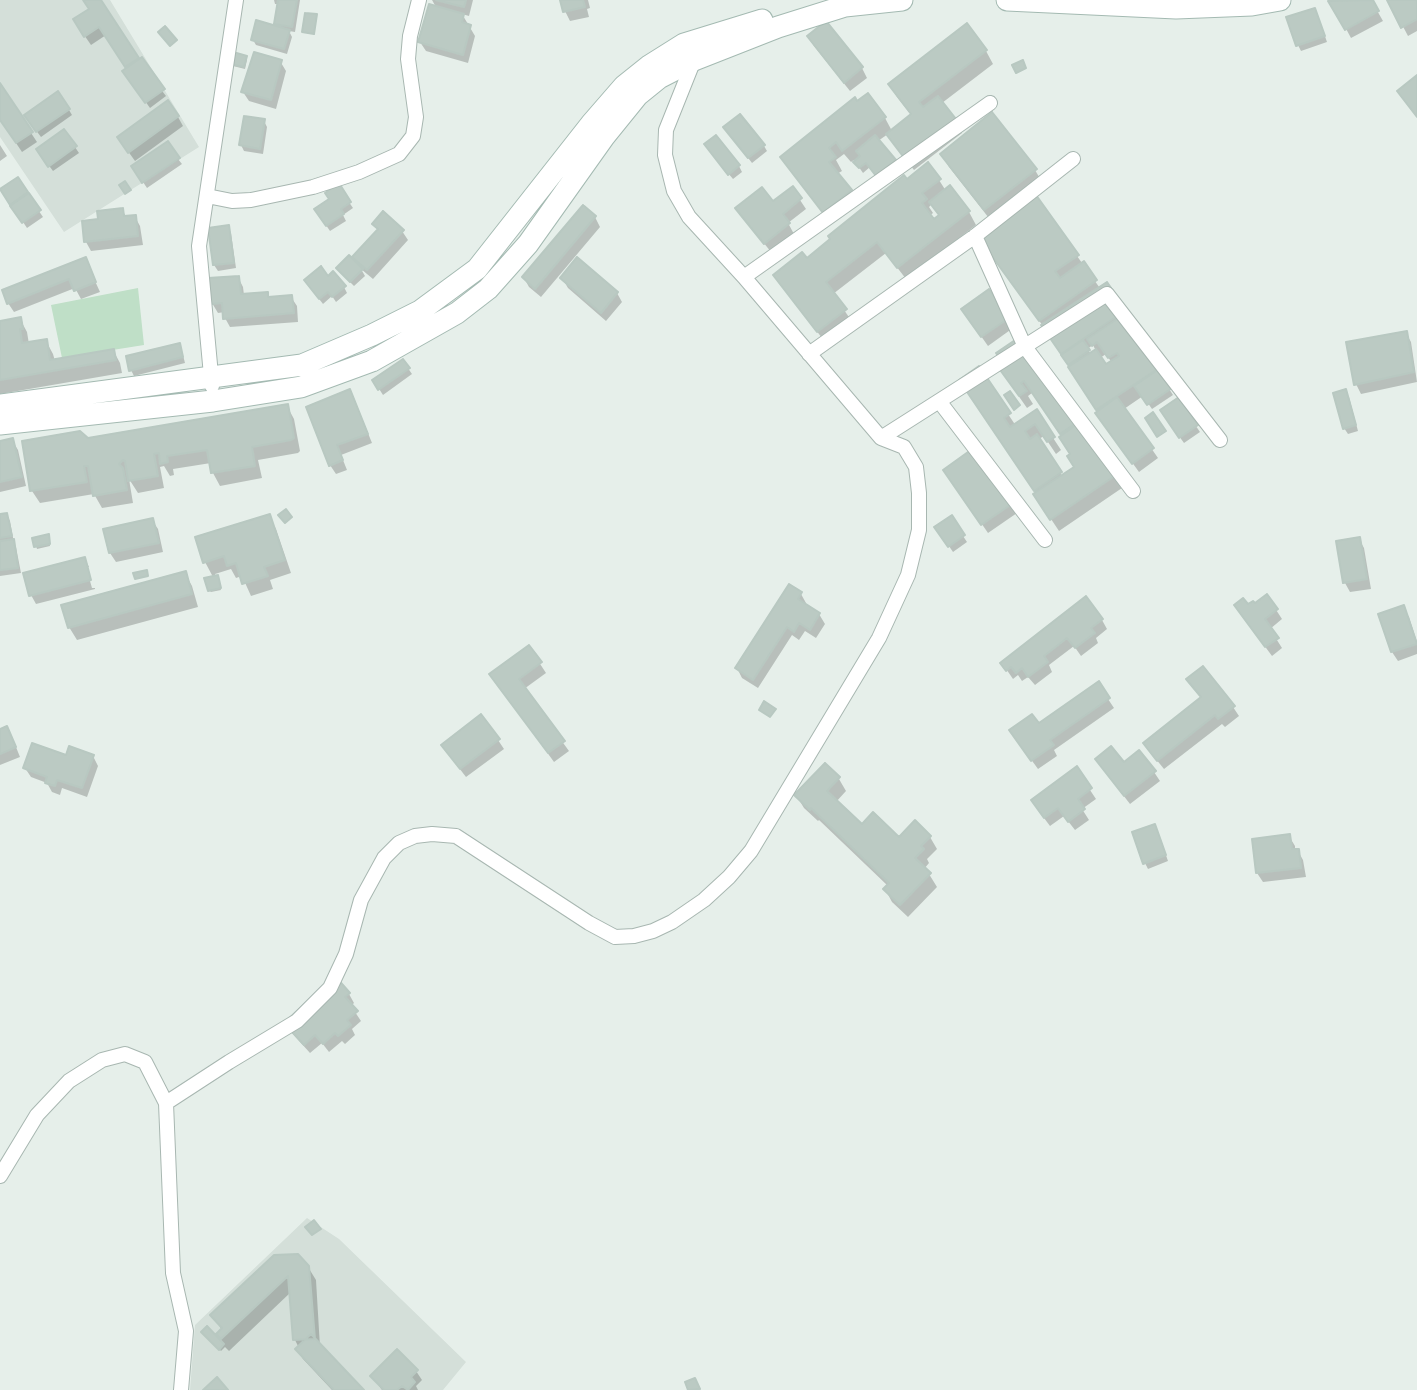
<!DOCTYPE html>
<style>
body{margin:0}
canvas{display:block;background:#e6efea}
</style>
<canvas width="1417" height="1390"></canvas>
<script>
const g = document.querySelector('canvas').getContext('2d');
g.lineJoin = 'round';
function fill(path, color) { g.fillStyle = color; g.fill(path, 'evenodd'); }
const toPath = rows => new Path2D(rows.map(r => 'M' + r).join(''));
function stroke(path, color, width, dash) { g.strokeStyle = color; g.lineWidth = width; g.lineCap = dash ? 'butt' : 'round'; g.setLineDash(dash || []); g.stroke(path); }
fill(toPath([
 [0,0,110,0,199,147,64,232,0,137],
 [307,1218,339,1239,466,1362,443,1390,190,1390,195,1325]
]), '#d4dfd9');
fill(toPath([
 [138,288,144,345,62,358,51,305]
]), '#bfdfc7');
fill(toPath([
 [84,0,99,0,139,61,166,96,150,108,128,77,128,69,106,35,91,45,80,29,91,10],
 [274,0,300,0,295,32,289,31,292,37,287,54,256,45,253,40,279,28,276,24,280,4,275,4],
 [432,0,473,0,469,16,462,14,475,36,468,63,426,51,420,42,437,9],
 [562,0,588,0,590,8,587,9,589,17,570,21,565,11],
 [1333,0,1371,0,1383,21,1351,38,1331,1],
 [1389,0,1417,0,1417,31,1408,36],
 [1318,16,1327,42,1301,51,1298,45],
 [826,23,862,68,867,78,850,91,814,46,809,37],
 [986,51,993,64,942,103,962,133,914,170,896,147,888,134,878,141,898,167,881,181,870,167,863,173,854,160,851,162,844,154,836,160,842,171,837,174,857,204,832,224,790,170,782,157,885,118,892,131,912,116,897,97,890,84],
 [246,58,247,60,245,69,233,66,232,63],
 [280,61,286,71,276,109,249,101,243,92],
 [0,86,37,142,22,152,0,119],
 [69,110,72,115,41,137,29,121],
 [178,117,183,126,135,161,125,147],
 [264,121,267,127,263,154,244,151,241,145],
 [64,131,79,153,53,171,41,155],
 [729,133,764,146,767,151,752,163],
 [0,145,7,156,0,161],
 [709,151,739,166,742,172,733,179],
 [942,155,1035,170,1042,182,992,222,949,167],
 [178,159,182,164,147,188,133,167],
 [17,179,43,217,27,228,5,195],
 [939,180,946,191,950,188,969,212,976,225,906,279,886,253,833,294,853,323,826,343,783,288,806,260,907,181],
 [932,204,940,217,934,222,929,216,933,213,929,207],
 [338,186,353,208,343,215,346,221,330,231,319,215],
 [792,188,806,209,788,223,794,234,771,252,743,217,773,204],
 [583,207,595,217,600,227,541,297,529,287,524,278],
 [122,210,127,218,135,217,140,226,143,245,91,251,86,242,84,222,100,221],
 [374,224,402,231,408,240,373,279,361,269,365,276,354,286,342,274,338,268,360,267,354,257,378,231],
 [228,227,231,233,236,268,218,271,214,265,210,229],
 [988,250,1077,256,1147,354,1173,395,1152,409,1143,396,1124,409,1158,458,1139,472,1103,422,1071,367,1048,333],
 [1093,345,1096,351,1091,354,1087,349],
 [1106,354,1112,363,1106,366,1100,358],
 [85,259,100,292,81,299,75,288,14,312,8,303],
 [238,277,243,287,244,295,267,294,269,298,291,297,297,306,298,322,230,327,225,318,225,312,218,313,212,303],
 [328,278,344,287,347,293,336,302,332,296,323,304,309,286],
 [562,278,617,293,622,302,606,321,568,288],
 [989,292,1013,328,988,346,969,319],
 [20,319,27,332,29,344,46,341,53,354,55,361,113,350,120,363,122,373,0,394,0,322],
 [1406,333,1411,342,1417,382,1361,394,1356,384],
 [1021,338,1122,488,1059,531,1043,507,1036,494,969,393,978,369,1016,426,1036,412,1061,450,1056,454,1044,436,1039,439,1062,476,1075,468,1072,455,1063,436,1032,393,1028,396,1033,404,1027,408,1008,381],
 [179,345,182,351,185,363,134,376,131,370],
 [403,361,412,374,383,395,374,381],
 [1345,391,1349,397,1358,431,1348,434,1344,428],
 [350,392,355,401,372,443,341,455,347,470,336,474,330,465],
 [1178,400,1200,432,1184,443,1165,417],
 [287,406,294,419,300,451,298,453,258,460,262,478,220,486,213,473,211,463,173,469,174,475,170,476,164,466,160,467,164,488,138,493,129,479,133,503,102,508,94,494,40,503,32,491,88,440],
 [12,440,18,450,26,486,0,492,0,443],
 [975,450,1017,513,988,533,951,479],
 [7,515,10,521,14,543,16,547,21,573,0,576,0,543,1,543,0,540,0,516],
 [269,516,276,529,291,573,270,580,273,589,251,596,242,576,236,578,231,569,215,574,221,590,211,592,209,590,213,577,205,562],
 [951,518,967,542,953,552,940,533],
 [152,520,158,529,163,552,116,562,110,553,105,530],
 [49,538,50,546,37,549,36,546],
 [1359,539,1364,548,1371,589,1350,592,1345,583,1338,542],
 [85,559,89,567,86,567,92,588,95,588,95,589,36,604,31,595],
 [185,573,192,586,198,607,77,640,69,627],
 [801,594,806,603,805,605,819,614,825,624,816,638,805,631,799,640,792,635,758,688,742,678,737,668],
 [1267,596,1282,619,1270,629,1282,648,1272,656,1241,614,1247,607,1254,606],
 [1403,608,1409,617,1417,642,1417,654,1398,661,1392,652,1380,615],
 [1102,620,1107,629,1096,638,1098,643,1081,656,1074,646,1049,665,1052,672,1035,685,1028,677,1022,681,1018,675,1013,679,1002,663],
 [529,647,546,673,524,689,569,751,554,762,497,683],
 [1188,679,1233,707,1239,716,1225,727,1222,724,1164,769,1151,753,1202,699],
 [1098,684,1114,708,1054,750,1057,756,1038,769,1017,740],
 [0,730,12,737,20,757,0,765],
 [498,740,504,749,466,777,449,755],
 [93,756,98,766,87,797,62,788,60,795,52,792,47,783,31,777,25,768,67,757],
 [825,765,839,779,846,791,836,802,862,826,899,840,930,837,937,849,927,859,929,863,924,869,929,874,937,887,908,917,892,902,885,889,888,886,819,820,818,821,804,808,796,795],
 [1124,765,1154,772,1160,781,1130,804,1103,769],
 [1076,769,1096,799,1082,809,1089,820,1075,830,1064,816,1050,826,1038,810],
 [1158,832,1168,861,1148,869,1145,863],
 [1289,836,1295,846,1295,851,1298,851,1303,860,1306,877,1263,882,1257,873],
 [349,994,354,1003,351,1006,361,1021,352,1029,355,1035,345,1044,342,1041,329,1052,322,1043,310,1053,291,1032],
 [275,1257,308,1267,316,1280,320,1347,361,1390,332,1390,303,1359,297,1350,299,1348,295,1340,291,1292,229,1351,225,1347,221,1351,205,1334,223,1344,218,1334,222,1330,213,1316],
 [416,1371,422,1380,416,1386,418,1390,382,1390,372,1376]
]), '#0003');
const building = toPath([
 [83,0,101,0,139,58,125,67,99,27,84,37,73,19,89,9,83,0],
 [278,0,297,0,292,27,274,24,278,0],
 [436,0,466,0,464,7,436,0],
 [560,0,583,0,585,7,563,12,560,0],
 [1373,0,1379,11,1345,30,1328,1,1373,0],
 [1387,0,1417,0,1417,19,1401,28,1387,0],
 [429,4,464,14,462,22,471,25,463,55,418,42,429,4],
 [1315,8,1325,36,1296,46,1286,17,1315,8],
 [305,13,317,14,314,34,302,32,305,13],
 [256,20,290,30,284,49,251,40,256,20],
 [826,21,863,67,844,83,807,36,826,21],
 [967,23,987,50,919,102,923,107,938,96,956,119,905,159,886,134,911,114,888,84,967,23],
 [165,26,177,40,170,46,158,32,165,26],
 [233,52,247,56,244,67,230,64,233,52],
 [254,52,282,60,271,100,241,92,254,52],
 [142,57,165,89,145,103,122,71,142,57],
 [1023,60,1026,68,1016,73,1012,65,1023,60],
 [1417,75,1417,117,1397,91,1417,75],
 [0,83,33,132,16,143,0,120,0,83],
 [58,91,70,109,36,132,24,115,58,91],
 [868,93,886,117,842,151,836,142,829,148,836,157,829,162,852,190,823,213,780,157,855,97,857,101,868,93],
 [168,100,179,116,128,153,117,137,168,100],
 [992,112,1037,169,984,210,940,154,992,112],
 [740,114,765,145,748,158,723,127,740,114],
 [244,116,265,119,260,149,239,145,244,116],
 [64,129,77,146,48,167,36,149,64,129],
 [716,135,740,165,728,175,704,144,716,135],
 [875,135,896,160,876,176,866,163,859,168,853,162,860,156,856,151,875,135],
 [168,141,180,158,142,183,131,166,168,141],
 [928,162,941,179,922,193,927,199,922,203,934,219,939,215,929,202,950,185,970,211,897,268,877,242,826,282,847,309,817,332,773,275,802,252,807,258,830,239,828,236,879,195,904,175,907,179,928,162],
 [18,177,28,192,10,205,0,189,18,177],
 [125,181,131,190,125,194,119,185,125,181],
 [339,183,351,202,341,209,344,214,326,226,314,209,329,199,325,193,339,183],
 [793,186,802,198,783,214,790,223,764,244,735,208,762,187,773,201,793,186],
 [29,193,41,210,22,223,10,206,29,193],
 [1036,195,1079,255,1055,271,1060,278,1084,261,1097,280,1039,321,978,237,1036,195],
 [583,205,596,216,535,289,522,277,583,205],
 [123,208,124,216,136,215,138,236,84,242,82,221,98,219,97,211,123,208],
 [383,211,404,230,367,270,352,257,378,229,372,224,383,211],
 [229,225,234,263,213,265,208,228,229,225],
 [349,255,363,269,350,282,336,268,349,255],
 [86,257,96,282,74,291,69,279,7,304,2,290,86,257],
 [577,257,618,292,601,313,560,278,577,257],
 [321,266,328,276,333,271,346,286,332,297,328,292,319,299,304,280,321,266],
 [239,276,241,294,268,292,268,297,292,295,294,313,223,319,222,303,211,304,208,278,239,276],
 [1107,282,1126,310,1061,354,1041,325,1107,282],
 [989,289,1009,318,981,337,961,309,989,289],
 [1126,313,1159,368,1096,410,1068,367,1096,349,1106,364,1119,356,1117,353,1108,358,1097,342,1092,346,1087,339,1126,313],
 [21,317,23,329,20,329,22,343,47,339,50,360,114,349,116,360,0,380,0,321,21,317],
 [1407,331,1414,372,1354,385,1346,342,1407,331],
 [1021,336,1080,420,1060,434,1024,381,1021,383,1027,391,1019,396,998,367,1004,364,996,353,1021,336],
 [1083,340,1090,350,1068,365,1061,355,1083,340],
 [180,343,183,357,129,371,126,356,180,343],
 [403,359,410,368,378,390,372,380,403,359],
 [979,366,1011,413,1004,418,1010,427,1037,409,1055,437,1047,442,1035,424,1025,431,1030,439,1037,434,1062,472,1034,491,959,380,979,366],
 [1159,369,1172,388,1147,405,1134,386,1159,369],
 [350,389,368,434,337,445,343,460,329,466,306,407,350,389],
 [1346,389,1356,425,1343,429,1333,393,1346,389],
 [1010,391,1020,405,1014,410,1004,395,1010,391],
 [1117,397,1154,448,1132,464,1095,413,1117,397],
 [1179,397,1198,425,1179,438,1160,410,1179,397],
 [288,404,294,438,291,440,252,447,255,466,211,473,207,450,167,456,168,462,160,464,159,453,154,454,158,476,128,481,125,461,123,460,119,464,123,468,127,490,93,496,88,466,84,466,87,482,30,491,22,441,80,431,88,438,288,404],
 [1153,412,1166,431,1157,437,1145,418,1153,412],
 [1080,422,1116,475,1050,520,1033,494,1074,467,1067,456,1070,454,1059,437,1080,422],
 [13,438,22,477,0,482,0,441,13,438],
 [975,447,1013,503,981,525,943,470,975,447],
 [286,509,292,517,285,523,278,515,286,509],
 [7,513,12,536,0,538,0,514,7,513],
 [270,514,285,560,264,567,268,576,242,584,236,563,227,566,224,556,203,563,195,537,270,514],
 [952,515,965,535,948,547,934,527,952,515],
 [153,518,159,543,109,553,103,529,153,518],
 [49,534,50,544,34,547,32,538,49,534],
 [1360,537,1367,579,1343,583,1336,541,1360,537],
 [14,539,18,568,0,570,0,541,14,539],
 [85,557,91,580,29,596,23,573,85,557],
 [147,570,148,576,135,579,133,573,147,570],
 [186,571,192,594,68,628,61,605,186,571],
 [218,575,221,588,208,591,204,578,218,575],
 [789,584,802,592,798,599,820,613,810,630,799,623,794,632,787,627,753,680,735,668,789,584],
 [1267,594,1278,609,1265,619,1279,638,1265,647,1234,605,1243,598,1248,604,1253,601,1255,603,1267,594],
 [1086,596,1103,619,1091,628,1095,633,1075,648,1067,638,1044,656,1048,662,1028,677,1022,668,1016,673,1011,667,1006,671,1000,663,1086,596],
 [1404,605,1417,644,1391,652,1378,614,1404,605],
 [529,645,542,662,519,679,565,741,548,753,489,674,529,645],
 [1203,666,1235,706,1218,719,1215,715,1157,761,1143,743,1201,697,1186,679,1203,666],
 [1099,681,1110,698,1050,740,1054,745,1031,761,1009,730,1032,714,1039,723,1099,681],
 [764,701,776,709,770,717,759,710,764,701],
 [481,714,500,739,460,769,441,745,481,714],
 [7,726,16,747,0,754,0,729,7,726],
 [32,743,66,755,69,746,94,755,82,788,57,780,55,786,45,783,47,777,23,768,32,743],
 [1111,746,1124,762,1139,750,1156,771,1124,796,1095,759,1111,746],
 [825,763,840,777,827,791,862,824,873,812,899,837,915,820,931,836,921,846,924,849,915,858,931,873,900,905,883,889,889,883,811,808,810,810,794,795,825,763],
 [1077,766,1092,788,1078,799,1085,809,1068,822,1058,808,1044,818,1031,800,1077,766],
 [1155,824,1166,855,1143,864,1132,832,1155,824],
 [1290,834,1292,849,1299,849,1301,868,1256,873,1252,839,1290,834],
 [335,976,350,993,345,997,358,1011,347,1020,351,1025,338,1036,335,1033,323,1044,315,1035,304,1045,284,1023,335,976],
 [314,1220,321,1229,312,1235,305,1227,314,1220],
 [298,1254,309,1266,315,1339,293,1340,288,1276,221,1339,216,1334,222,1328,210,1315,274,1255,298,1254],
 [207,1326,224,1344,219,1350,201,1332,207,1326],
 [311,1334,364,1390,334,1390,295,1349,311,1334],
 [397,1349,418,1370,411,1377,415,1382,408,1390,402,1386,397,1390,384,1390,370,1376,397,1349],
 [217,1377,228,1390,203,1390,217,1377],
 [695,1378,700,1389,688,1390,685,1382,695,1378]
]);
fill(building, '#bbcac3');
stroke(building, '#b8c8c1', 2);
const street = toPath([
 [694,60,666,130,665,155,674,191,689,217,744,277,881,438,1107,294,1220,440],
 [207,196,232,201,251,200,313,187,359,172,399,154,413,136,416,117,408,59,410,36,419,0],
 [975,236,1025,347,1133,491],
 [744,277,990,103],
 [809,354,975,236,1073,159],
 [212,386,199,246,236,0],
 [939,401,1045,540],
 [166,1103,229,1062,297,1021,330,988,346,954,361,900,384,858,399,843,415,836,432,834,456,836,589,923,615,937,634,936,653,931,672,922,704,900,729,877,751,851,879,638,908,575,919,530,919,493,916,467,904,447,881,438],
 [0,1176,37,1115,69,1081,102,1060,125,1054,145,1062,166,1103,173,1273,186,1331,181,1390]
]);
const secondary = toPath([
 [1007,0,1176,8,1252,5,1280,0],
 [0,405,302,365,372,335,420,311,477,269,591,124,624,86,649,66,684,44,762,20],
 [0,424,213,401,301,387,372,361,457,313,488,289,528,244,604,137,638,95,659,78,694,60,778,27,845,6,902,0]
]);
stroke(street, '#a8b7b1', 16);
stroke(secondary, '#a4bab2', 23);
stroke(street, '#fff', 14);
stroke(secondary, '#fff', 21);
</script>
